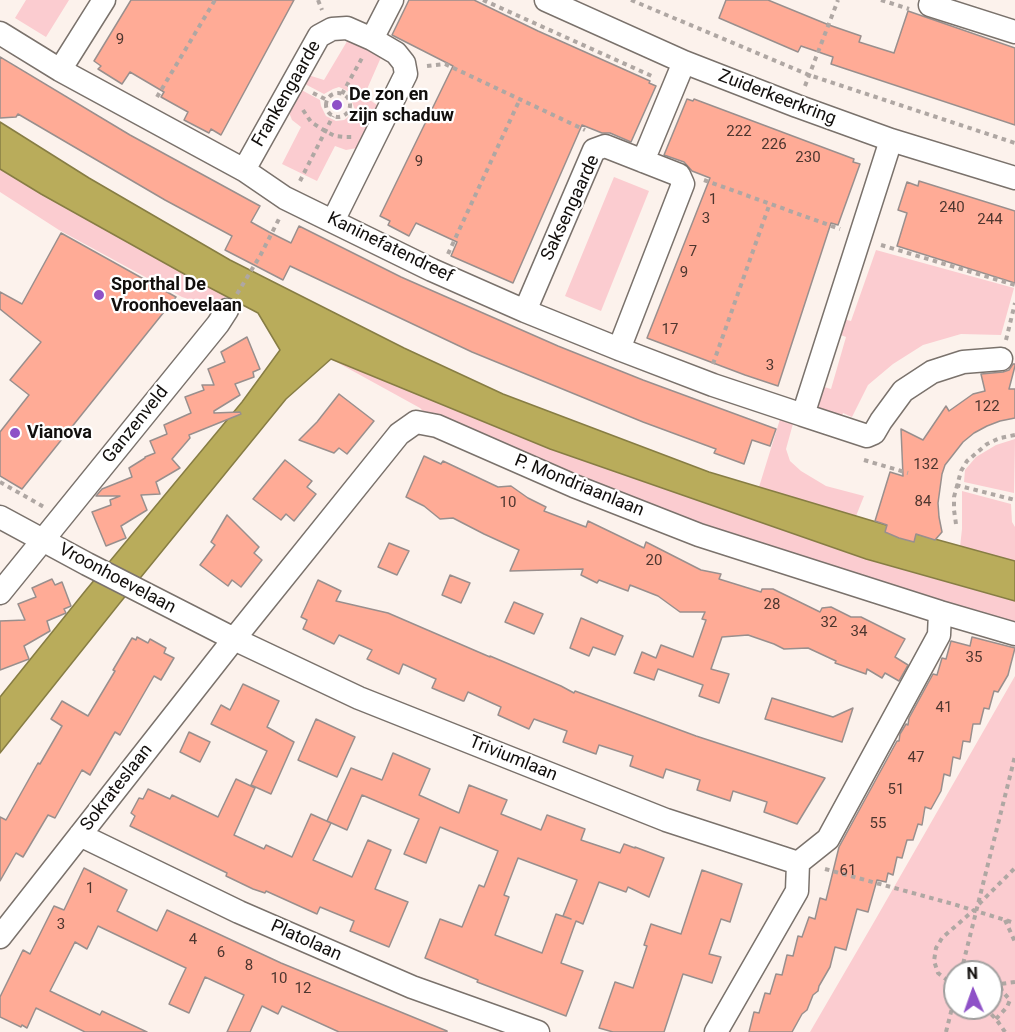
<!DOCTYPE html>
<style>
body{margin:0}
#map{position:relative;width:1015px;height:1032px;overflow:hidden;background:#fcf2ec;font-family:Roboto,sans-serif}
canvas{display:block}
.north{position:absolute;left:943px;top:960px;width:60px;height:60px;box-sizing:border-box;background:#fff;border:2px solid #a09f9e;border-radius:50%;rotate:358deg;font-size:16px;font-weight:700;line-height:24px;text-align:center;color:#120f0d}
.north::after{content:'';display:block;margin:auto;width:21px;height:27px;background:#8e51c7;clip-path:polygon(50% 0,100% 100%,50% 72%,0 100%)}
</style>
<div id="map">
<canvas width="1015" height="1032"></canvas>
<div class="north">N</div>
</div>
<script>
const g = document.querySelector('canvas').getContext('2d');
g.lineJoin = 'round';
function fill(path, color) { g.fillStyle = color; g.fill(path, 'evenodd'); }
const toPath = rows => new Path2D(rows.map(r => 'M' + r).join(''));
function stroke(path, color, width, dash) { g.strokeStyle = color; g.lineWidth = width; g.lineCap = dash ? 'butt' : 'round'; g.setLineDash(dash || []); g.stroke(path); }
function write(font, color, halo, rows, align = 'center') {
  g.font = font + ' Roboto,sans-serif'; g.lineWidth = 4.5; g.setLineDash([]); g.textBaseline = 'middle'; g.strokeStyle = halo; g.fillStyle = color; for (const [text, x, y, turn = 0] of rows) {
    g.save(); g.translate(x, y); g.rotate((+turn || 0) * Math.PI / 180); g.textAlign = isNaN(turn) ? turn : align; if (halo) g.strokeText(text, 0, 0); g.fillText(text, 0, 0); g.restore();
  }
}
fill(toPath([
 [26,0,69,0,46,37,15,18],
 [349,38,382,55,364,96,380,107,376,120,355,110,348,91,339,87,333,89,324,94,303,83,308,75,324,80],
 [296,87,320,100,321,106,326,116,336,121,344,120,351,115,373,127,357,148,346,150,335,146,317,181,282,164,301,127,292,120,288,110],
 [0,169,41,194,226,296,216,308,182,297,59,230,0,192],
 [614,177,649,191,601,311,565,296],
 [876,250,1014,288,1001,335,961,334,923,345,893,364,868,385,852,417,843,413,840,421,813,409,821,386,831,389,846,337,838,334,843,319,851,321],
 [331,359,550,449,866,559,1015,601,1015,627,732,537,552,469,427,415,420,408],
 [781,416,794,420,786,449,790,461,801,471,826,486,864,496,856,516,759,487],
 [1015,439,1014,493,964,482,965,470,976,457,996,445],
 [962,491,1011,504,1012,522,1015,527,1015,561,960,547,962,529],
 [1015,676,1015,1032,810,1032,874,922],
 [955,972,991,972,991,1008,955,1008]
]), '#fbccd0');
const water = toPath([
 [0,122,89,178,230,260,404,348,503,394,709,472,913,533,1015,561,1015,601,866,559,550,449,331,359,286,399,119,604,0,753,0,697,86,590,242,402,280,350,258,313,195,280,41,194,0,169,0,122]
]);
fill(water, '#b9ac5b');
stroke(water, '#877d44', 1.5);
const building = toPath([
 [131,0,294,0,221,135,211,129,209,133,184,120,188,112,161,97,164,92,130,72,122,84,98,69,101,66,94,61,131,0],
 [409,0,474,0,538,31,650,81,649,83,656,86,631,142,610,133,602,133,582,125,513,283,451,256,457,242,416,223,409,236,388,225,390,221,380,216,453,66,392,35,409,0],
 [726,0,768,0,829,25,861,36,859,42,894,53,908,11,1015,48,1015,125,831,64,833,57,801,46,798,52,719,18,726,0],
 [0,57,130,135,260,206,251,222,269,232,291,243,299,226,401,277,558,346,643,380,776,429,770,446,752,440,744,464,714,453,716,449,643,422,472,352,290,266,283,280,258,267,225,250,232,236,165,200,18,114,16,117,0,118,0,57],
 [687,99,693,101,694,99,854,159,853,162,860,164,838,225,831,223,778,386,745,375,647,338,710,178,692,171,684,162,664,155,687,99],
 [919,181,1015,211,1015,283,897,246,907,213,898,210,907,182,918,186,919,181],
 [61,233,176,297,22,489,0,476,0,432,29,395,10,380,41,342,0,309,0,292,22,304,61,233],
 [247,337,260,369,253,372,254,377,235,384,240,395,214,411,214,413,240,412,241,414,189,435,190,438,172,459,180,468,156,482,160,494,141,495,147,510,121,526,126,538,106,546,92,512,111,505,110,500,120,496,96,496,102,489,132,477,129,468,145,458,145,457,155,453,150,441,167,434,164,425,191,413,185,397,204,390,202,385,214,385,208,369,225,362,221,352,247,337],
 [1013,364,1015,364,1015,366,1009,389,1015,389,1015,418,1000,421,987,426,974,433,963,442,945,465,942,474,938,503,939,517,942,532,935,540,916,534,914,542,899,538,885,532,887,525,875,521,890,472,903,476,901,429,923,440,946,406,949,411,973,394,985,391,981,374,1003,372,1009,370,1013,364],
 [339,394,374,421,347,454,339,448,334,453,299,440,317,422,339,394],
 [424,456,441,464,443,461,498,487,511,486,528,498,546,507,544,511,586,527,588,521,644,548,646,542,701,570,721,574,719,579,761,592,762,589,773,589,820,612,822,608,831,607,851,617,861,617,905,639,895,657,908,665,899,681,885,673,882,678,867,669,866,674,835,663,836,661,808,648,784,649,774,644,748,635,722,637,711,669,729,674,719,703,699,696,703,685,658,669,654,680,634,673,642,652,656,658,661,645,693,657,706,620,702,619,705,612,680,612,658,596,630,585,628,591,599,580,597,583,581,575,583,569,510,571,519,550,484,534,453,518,440,519,424,506,406,497,424,456],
 [285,460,312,481,307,487,316,494,294,521,286,514,281,520,253,499,285,460],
 [227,515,259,547,254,553,262,560,241,587,232,580,228,586,200,565,215,545,211,542,227,515],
 [389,543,409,551,397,575,378,567,389,543],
 [450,575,470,583,461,603,442,595,450,575],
 [52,579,55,585,62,582,71,606,64,609,66,613,47,621,50,631,24,646,29,659,0,670,0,621,25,620,18,604,36,597,32,588,52,579],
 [318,580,341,591,336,601,388,613,490,657,490,656,561,686,574,693,575,691,696,736,825,778,797,824,764,812,767,802,733,791,730,801,697,790,700,780,666,769,663,778,630,766,633,756,599,745,596,754,563,742,567,731,534,719,529,729,498,715,501,707,468,692,464,701,463,701,432,688,436,679,403,664,399,674,367,659,372,650,339,635,334,644,303,629,307,620,301,617,318,580],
 [514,602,543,614,534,634,505,622,514,602],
 [581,618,623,636,615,655,593,647,589,656,570,648,581,618],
 [137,637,148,643,150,639,166,648,164,653,174,658,161,680,154,676,120,735,115,732,90,775,82,770,55,818,48,815,23,857,16,853,0,881,0,817,6,820,38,763,40,764,62,726,51,719,62,701,88,716,115,671,113,670,132,638,136,640,137,637],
 [972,637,1015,648,1008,675,998,692,994,691,989,709,984,708,980,724,973,724,970,742,963,741,960,759,953,757,950,776,944,774,941,791,931,809,925,807,922,825,918,824,913,840,907,840,902,858,897,857,893,875,888,873,886,882,877,880,868,912,857,909,846,950,835,947,830,967,819,986,818,991,813,995,807,1010,802,1014,792,1032,749,1032,754,1012,759,1013,765,993,770,994,776,974,782,975,787,955,793,956,798,936,802,937,809,917,815,919,820,898,826,900,839,847,897,741,899,741,900,734,906,724,908,725,909,718,933,674,937,675,942,658,946,659,951,641,970,646,972,637],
 [243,684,279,701,267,727,294,742,271,794,251,785,267,751,211,724,221,705,230,710,243,684],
 [772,698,833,717,853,708,842,742,765,719,772,698],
 [316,719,355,737,337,777,298,760,316,719],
 [189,732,210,742,200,762,180,752,189,732],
 [393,753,430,769,419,795,459,813,469,785,507,800,501,814,541,830,547,815,585,829,581,840,620,853,624,844,635,848,635,847,664,858,649,897,628,887,626,892,599,882,583,924,576,921,561,963,583,971,566,1016,477,982,478,980,425,958,440,919,462,927,479,885,484,887,498,851,440,827,426,863,404,854,419,819,362,795,347,830,327,821,351,768,382,780,393,753],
 [518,858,577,880,563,916,571,919,556,914,542,953,495,935,509,897,504,895,518,858],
 [236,779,255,788,234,835,264,849,266,845,292,857,311,814,331,823,313,860,352,877,368,840,391,850,375,889,408,902,389,947,350,931,354,921,320,907,317,914,266,891,265,893,253,889,226,876,227,873,130,826,135,816,131,813,139,798,143,799,148,789,170,799,172,795,218,817,236,779],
 [84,868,127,890,117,911,157,931,167,910,281,963,447,1031,447,1032,339,1032,282,1006,278,1014,262,1006,250,1032,227,1032,244,995,205,977,189,1013,169,1004,186,968,98,926,87,949,75,942,50,991,100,1015,102,1011,147,1032,85,1032,36,1008,27,1028,22,1025,21,1027,0,1017,0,997,23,950,30,954,54,906,64,910,84,868],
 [702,870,742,884,730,922,721,919,709,954,721,957,712,983,683,974,664,1032,613,1032,599,1028,615,982,633,988,647,946,644,945,651,924,681,934,702,870]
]);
fill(building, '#ffab96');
stroke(building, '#998f8d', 1.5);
const minor = toPath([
 [546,0,684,62,797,106,891,140,1015,178],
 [930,5,1015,32],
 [0,33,60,70,244,170,285,198,432,270,525,311,619,349,713,385,803,415,891,140],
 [372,39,392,0],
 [60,70,104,0],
 [643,161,684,62],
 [244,170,319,36,332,29,347,28,372,39,396,53,404,63,406,74,333,221],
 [525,311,594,150,605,146,679,175,683,184,619,349],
 [803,415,867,436,874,433,881,421,903,391,932,372,963,362,1001,359],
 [0,517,87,564,234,639,359,698,666,820,798,863],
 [0,593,218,324,227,310],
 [80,835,239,912,412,987,538,1032],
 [0,937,234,639,399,434,416,422,437,426,574,486,699,535,940,612,1015,634],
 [716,1032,797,891,798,863,828,839,939,635,940,612]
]);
stroke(minor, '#7a726c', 25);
stroke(toPath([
 [318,0,322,10],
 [483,0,654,77],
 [631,0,809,75,1015,143],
 [881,0,909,9],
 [427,66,445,64,585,130],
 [805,86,838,0],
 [313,93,327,100],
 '326 105a12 12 0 1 1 24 0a12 12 0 1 1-24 0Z',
 [342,94,362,58],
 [157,97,215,0],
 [303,110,311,122,325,131,335,136,345,137,352,137],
 [349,111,361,117],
 [704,180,840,229],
 [300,181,333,116],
 [881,245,1015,285],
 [448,254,520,99],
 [237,294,260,256,279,219],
 [1006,340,1015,303],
 [713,364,770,203],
 [864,460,908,473],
 [0,482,44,507],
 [956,485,1015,500],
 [956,524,954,510,954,497,961,471,967,461,987,444,1000,438,1015,435],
 [825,869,953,904,1015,923],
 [979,904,1015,868],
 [1005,920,1015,942],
 [961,972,1015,756],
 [955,986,938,973,934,961,936,948,942,938,974,910],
 [985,1008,996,1019,1005,1032],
 [996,1019,1007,1007,1010,1000,1002,991,1000,984,1015,982],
 [946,1032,955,996]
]), '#afa7a3', 4, [4.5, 4.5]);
stroke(minor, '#fff', 22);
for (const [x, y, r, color] of [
 [337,105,6,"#8e51c7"],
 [99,295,6,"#8e51c7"],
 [15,433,6,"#8e51c7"]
]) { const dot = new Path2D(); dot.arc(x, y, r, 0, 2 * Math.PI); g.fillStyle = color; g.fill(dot); stroke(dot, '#fff', 2); }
write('15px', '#4d362f', null, [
 ["9",120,40],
 ["222",739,132],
 ["226",774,145],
 ["230",808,158],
 ["9",419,162],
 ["1",713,200],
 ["240",952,208],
 ["3",706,219],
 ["244",990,220],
 ["7",693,252],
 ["9",684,273],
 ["17",670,330],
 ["3",770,366],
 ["122",987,407],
 ["132",926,465],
 ["84",923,502],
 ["10",508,503],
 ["20",654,561],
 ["28",772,605],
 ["32",829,623],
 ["34",859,632],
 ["35",974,658],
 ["41",944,708],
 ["47",916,758],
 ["51",896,790],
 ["55",878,824],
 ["61",848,871],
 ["1",90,889],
 ["3",61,925],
 ["4",193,940],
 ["6",221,953],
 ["8",249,966],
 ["10",279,979],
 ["12",303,989]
]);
write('18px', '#120f0d', '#fff', [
 ["Frankengaarde",287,94,-60],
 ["Zuiderkeerkring",777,98,21],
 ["Saksengaarde",571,208,-65],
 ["Kaninefatendreef",390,248,26],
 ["Ganzenveld",136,425,-51],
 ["P. Mondriaanlaan",579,486,22],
 ["Vroonhoevelaan",117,579,28],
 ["Triviumlaan",513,759,22],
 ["Sokrateslaan",117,788,-52],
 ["Platolaan",306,941,24]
]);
write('bold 18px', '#120f0d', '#fff', [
 ["De zon en",349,95],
 ["zijn schaduw",349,116],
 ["Sporthal De",111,285],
 ["Vroonhoevelaan",111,306],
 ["Vianova",27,433]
], 'left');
</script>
